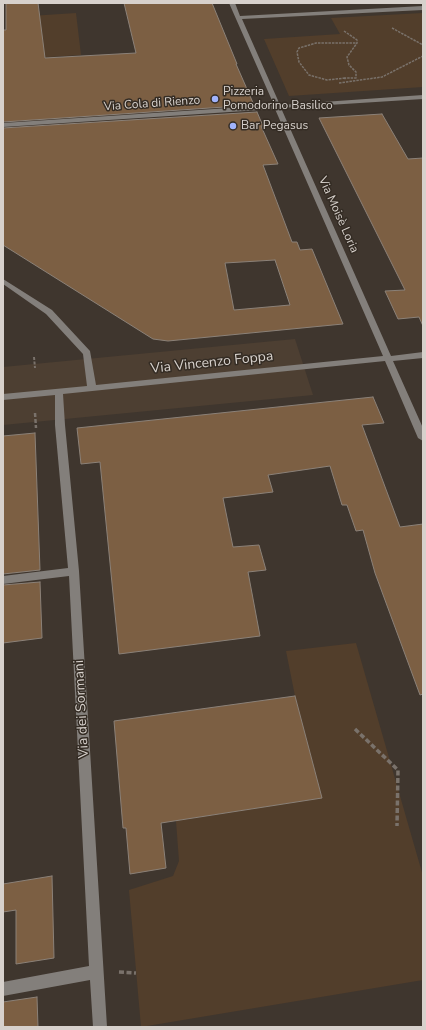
<!DOCTYPE html>
<meta charset="utf-8">
<style>
body{margin:0}
#map{position:relative;width:426px;height:1030px;overflow:hidden;background:#3f362e;font-family:"Nunito Sans",sans-serif}
canvas{display:block}
.frame{position:absolute;inset:0;border:4px solid #d7d1cc;pointer-events:none}
</style>
<div id="map">
<canvas width="426" height="1030"></canvas>
<div class="frame"></div>
</div>
<script>
const g = document.querySelector('canvas').getContext('2d');
g.lineJoin = 'round';
function fill(path, color) { g.fillStyle = color; g.fill(path, 'evenodd'); }
const toPath = rows => new Path2D(rows.map(r => 'M' + r).join(''));
function stroke(path, color, width, dash) { g.strokeStyle = color; g.lineWidth = width; g.lineCap = dash ? 'butt' : 'round'; g.setLineDash(dash || []); g.stroke(path); }
function write(font, color, halo, rows, align = 'center') {
  g.font = font + ' "Nunito Sans",sans-serif'; g.lineWidth = 3; g.setLineDash([]); g.textBaseline = 'middle'; g.strokeStyle = halo; g.fillStyle = color; for (const [text, x, y, turn = 0] of rows) {
    g.save(); g.translate(x, y); g.rotate((+turn || 0) * Math.PI / 180); g.textAlign = isNaN(turn) ? turn : align; if (halo) g.strokeText(text, 0, 0); g.fillText(text, 0, 0); g.restore();
  }
}
fill(toPath([
 [295,339,313,395,3,425,3,367]
]), '#4d3f32');
fill(toPath([
 [76,13,81,55,32,58,30,16],
 [423,13,423,87,289,96,264,39,340,34,331,18],
 [356,643,423,876,423,980,141,1027,129,890,173,876,179,861,176,821,322,798,295,696,286,651]
]), '#523e2b');
const building = toPath([
 [6,3,38,3,45,58,136,53,124,3,212,3,237,64,236,64,254,105,3,122,3,30,6,30,6,3],
 [257,112,263,126,261,126,278,164,263,165,292,242,297,242,300,250,312,249,343,324,168,341,153,339,3,245,3,128,257,112],
 [275,260,290,305,234,310,225,263,275,260],
 [382,114,408,159,423,158,423,326,419,317,398,319,385,291,405,290,319,118,382,114],
 [373,397,384,423,362,425,400,527,423,524,423,694,420,695,375,573,363,530,356,531,347,505,342,505,330,466,268,475,273,492,223,498,233,547,259,545,266,570,248,572,260,636,119,654,100,462,81,464,77,428,373,397],
 [35,433,40,570,3,574,3,436,35,433],
 [40,582,42,638,3,643,3,585,40,582],
 [295,696,322,798,161,823,166,868,130,874,126,828,123,828,114,721,295,696],
 [52,876,54,958,16,964,16,910,3,912,3,884,52,876],
 [37,997,38,1027,3,1027,3,1002,37,997]
]);
fill(building, '#7c5f43');
stroke(building, '#8b8178', 1);
stroke(toPath([
 [392,28,423,45],
 [344,31,357,40,357,43,347,57,349,65,356,72,356,78,345,78,345,80],
 [345,78,327,80,309,75,299,62,297,52,299,48,316,43,357,43],
 [339,83,382,77,423,56]
]), '#7a726b', 1.5, [2.5, 1]);
stroke(toPath([
 [34,357,35,368]
]), '#7a726b', 2, [3, 1.5]);
stroke(toPath([
 [35,413,36,428]
]), '#7a726b', 2.5, [4, 2]);
stroke(toPath([
 [355,729,398,770,397,826],
 [119,972,136,973]
]), '#7a726b', 3.5, [5, 2.5]);
fill(toPath([
 [229,3,235,3,240,16,423,6,423,10,242,19,280,105,423,95,423,99,281,108,391,356,423,352,423,358,393,361,423,428,423,441,418,438,385,361,63,394,65,425,79,571,107,1027,93,1027,90,980,3,996,3,982,89,966,69,576,3,584,3,576,68,568,55,425,55,395,3,400,3,394,87,386,83,354,46,314,3,284,3,279,52,310,90,351,96,385,383,356,275,109,3,127,3,123,274,105,229,3]
]), '#837f7b');
for (const [x, y, r, color] of [
 [215,99,4,"#a1b3fd"],
 [233,126,4,"#a1b3fd"]
]) { const dot = new Path2D(); dot.arc(x, y, r, 0, 2 * Math.PI); g.fillStyle = color; g.fill(dot); stroke(dot, '#342c24', 1.5); }
write('12px', '#d7d1cc', '#342c24', [
 ["Pizzeria",223,92],
 ["Pomodorino Basilico",223,106],
 ["Bar Pegasus",241,126]
], 'left');
write('12px', '#d7d1cc', '#342c24', [
 ["Via Cola di Rienzo",152,104,-4],
 ["Via Moisè Loria",338,215,66]
]);
write('14px', '#d7d1cc', '#342c24', [
 ["Via Vincenzo Foppa",212,363,-6],
 ["Via dei Sormani",82,709,-93]
]);
</script>
